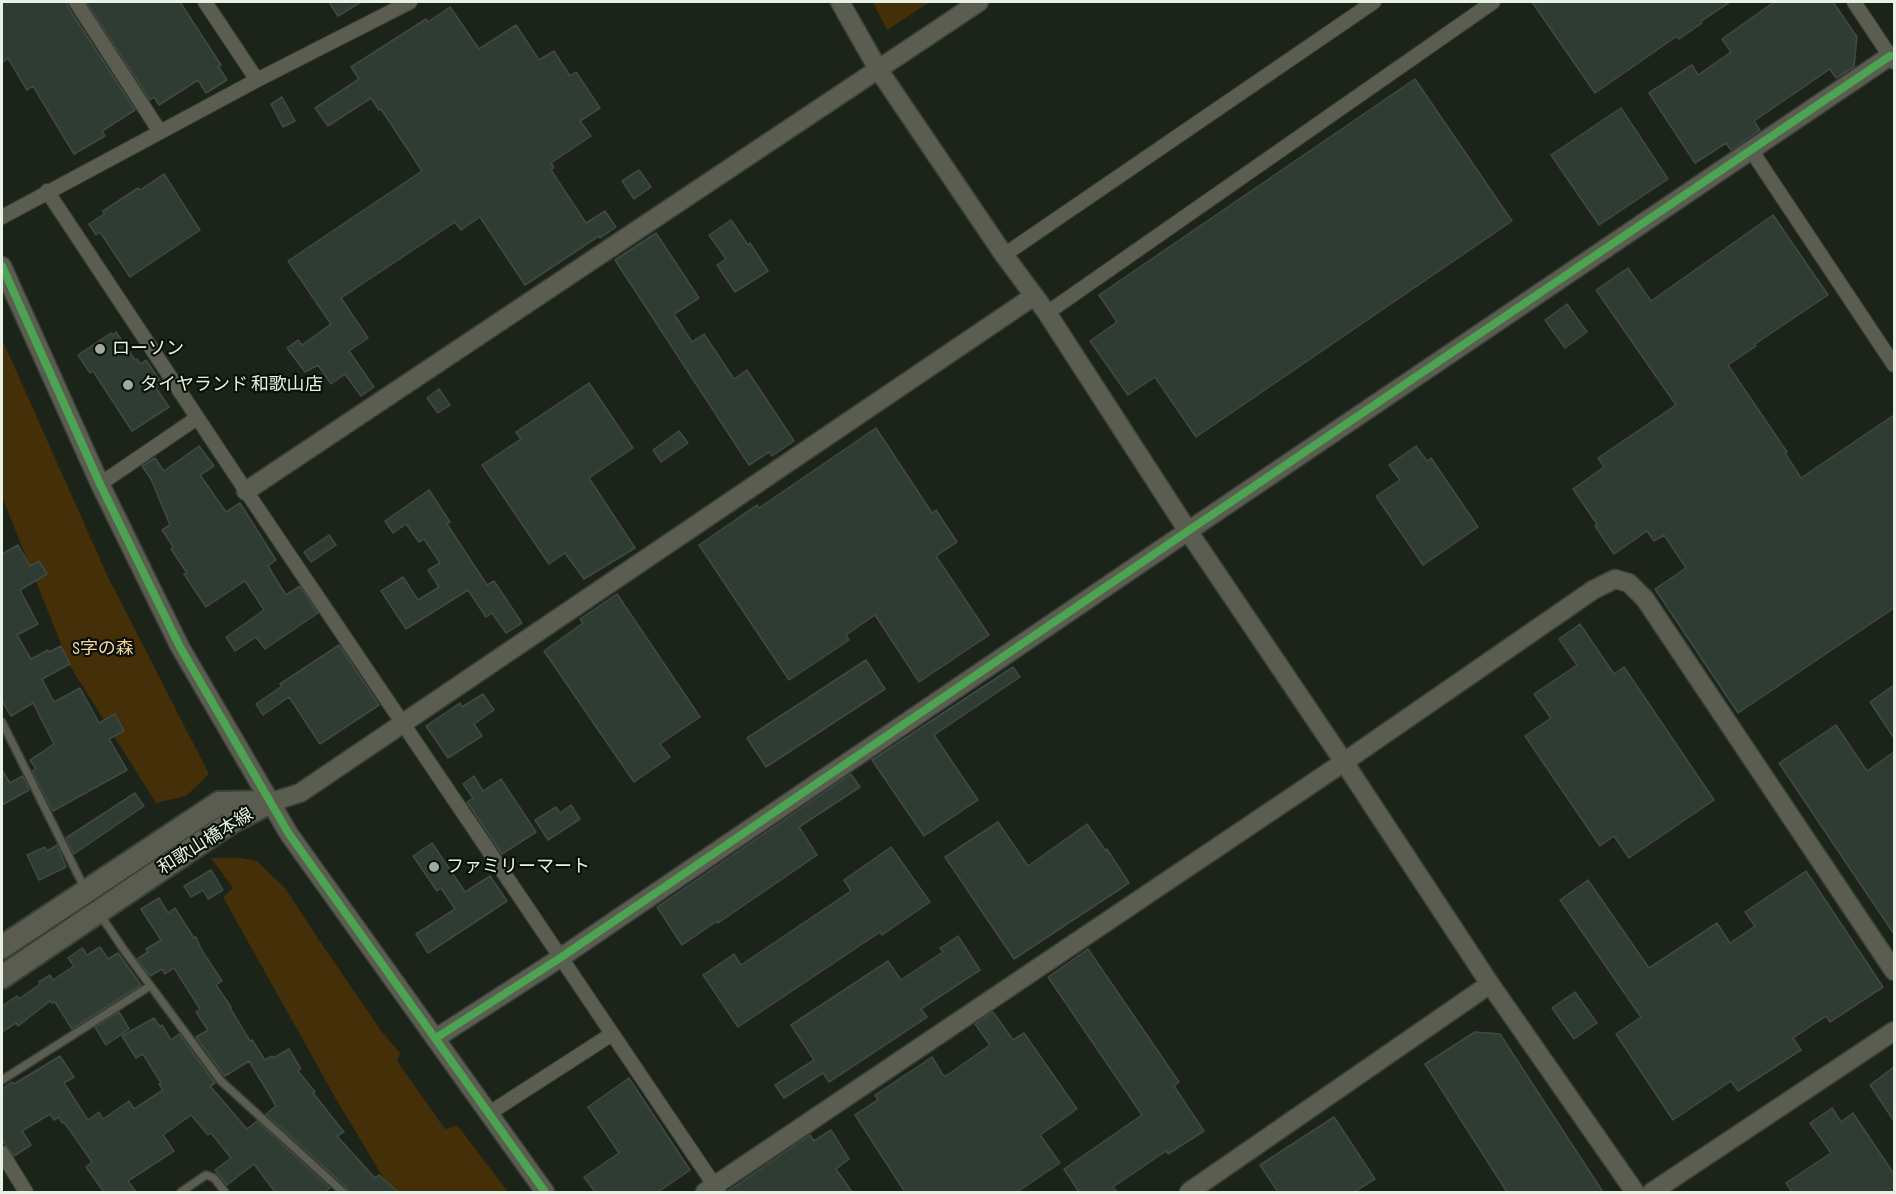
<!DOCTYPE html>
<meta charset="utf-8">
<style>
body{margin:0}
#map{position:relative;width:1896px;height:1194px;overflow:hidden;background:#1c241a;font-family:"Sofia Sans Condensed",sans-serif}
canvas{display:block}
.frame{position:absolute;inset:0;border:3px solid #e8f2e4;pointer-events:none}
</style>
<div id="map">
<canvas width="1896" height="1194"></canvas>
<div class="frame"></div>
</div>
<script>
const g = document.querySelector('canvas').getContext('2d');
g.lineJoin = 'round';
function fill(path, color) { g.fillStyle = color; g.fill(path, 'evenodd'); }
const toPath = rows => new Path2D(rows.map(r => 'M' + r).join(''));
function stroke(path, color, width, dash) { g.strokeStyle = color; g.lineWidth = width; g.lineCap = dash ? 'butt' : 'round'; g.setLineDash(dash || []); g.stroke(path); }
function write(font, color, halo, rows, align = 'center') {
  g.font = font + ' "Sofia Sans Condensed","Noto Sans JP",sans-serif'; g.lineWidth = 4.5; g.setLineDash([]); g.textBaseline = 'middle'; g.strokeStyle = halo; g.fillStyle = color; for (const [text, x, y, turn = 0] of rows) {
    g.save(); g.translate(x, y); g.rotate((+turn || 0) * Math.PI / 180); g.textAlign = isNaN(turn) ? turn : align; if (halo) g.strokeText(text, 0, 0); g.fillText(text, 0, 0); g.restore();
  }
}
fill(toPath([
 [873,2,930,2,887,30],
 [2,339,107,575,209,774,186,796,156,803,70,666,2,497],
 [211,858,240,858,257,861,285,888,317,937,382,1032,400,1053,397,1061,445,1129,457,1126,461,1130,508,1192,392,1192,336,1099,223,897,233,888]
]), '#442f09');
const building = toPath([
 [2,2,67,2,68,7,135,110,102,131,105,136,74,154,33,86,27,90,8,58,2,63,2,2],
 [86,2,180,2,221,65,218,66,227,80,206,93,198,80,159,105,154,97,150,100,86,2],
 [329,2,361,2,338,16,329,2],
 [1532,2,1730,2,1701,21,1702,23,1679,39,1677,36,1595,93,1532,2],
 [1774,2,1833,2,1857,37,1854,67,1836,78,1830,69,1754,121,1760,130,1731,150,1726,143,1695,163,1649,93,1692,65,1698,75,1731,52,1722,39,1774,2],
 [450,7,479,49,516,25,539,60,554,51,570,76,576,72,600,108,580,121,591,136,551,163,554,168,551,170,586,223,605,211,616,227,600,238,599,236,525,285,480,217,461,230,455,222,341,298,368,338,349,351,374,387,361,396,345,374,331,384,318,365,305,372,287,348,298,340,302,345,331,324,288,261,422,171,381,109,379,110,371,98,328,126,315,108,359,79,351,67,426,19,428,22,450,7],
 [1415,79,1512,221,1196,437,1155,377,1128,395,1090,341,1117,322,1099,295,1415,79],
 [282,97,295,121,283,127,271,104,282,97],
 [1621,108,1668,179,1599,225,1551,155,1621,108],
 [639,170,651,187,634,199,622,181,639,170],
 [164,174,200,230,130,277,100,232,96,235,89,224,104,214,103,211,138,188,140,190,164,174],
 [1773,215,1828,295,1755,344,1756,346,1728,365,1787,452,1785,453,1801,478,1894,415,1894,608,1738,713,1655,589,1686,568,1664,535,1654,541,1647,531,1614,554,1595,526,1597,524,1573,489,1604,467,1598,458,1676,405,1596,290,1628,268,1651,301,1773,215],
 [731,220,748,245,750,243,768,271,735,292,717,265,726,259,709,235,731,220],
 [656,233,699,298,674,314,692,342,704,334,734,379,747,370,794,441,772,456,769,452,749,465,615,260,656,233],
 [1567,304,1587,332,1565,348,1545,320,1567,304],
 [116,332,135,360,137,359,140,364,146,360,162,384,156,388,169,407,132,431,93,371,90,373,78,355,111,333,113,335,116,332],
 [589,383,633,448,589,478,635,548,584,579,565,553,549,564,482,465,521,439,516,432,589,383],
 [439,389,450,405,438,413,427,398,439,389],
 [876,428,932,513,936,510,957,542,936,556,989,635,919,682,875,615,846,635,849,640,789,680,699,545,757,505,759,508,876,428],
 [679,431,688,443,661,462,653,450,679,431],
 [199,446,214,466,200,475,226,512,240,503,276,560,268,566,286,595,300,586,318,613,265,649,256,637,235,651,226,637,264,610,245,581,206,607,184,574,187,573,171,549,174,548,162,530,170,525,151,479,142,466,155,458,164,471,199,446],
 [1416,446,1427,461,1431,458,1478,527,1423,565,1376,496,1400,480,1389,465,1416,446],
 [429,490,450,522,447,524,487,585,494,581,522,623,506,633,492,613,486,617,468,590,406,629,381,591,403,577,418,600,439,587,428,570,440,563,424,539,419,542,406,524,393,533,385,521,429,490],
 [329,535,336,545,311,562,304,552,329,535],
 [18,545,30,566,39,561,47,574,20,590,38,624,17,635,31,659,48,650,49,652,61,646,70,664,42,679,54,702,80,688,99,723,115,714,124,731,109,739,127,770,53,811,32,771,36,769,30,760,54,744,33,703,11,716,2,701,2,554,18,545],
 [617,594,700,717,660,744,670,757,634,782,544,651,583,623,580,619,617,594],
 [1580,624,1614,674,1624,667,1714,800,1629,858,1614,836,1600,846,1525,736,1551,718,1534,694,1577,665,1559,639,1580,624],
 [339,645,379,705,320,744,289,697,263,715,256,704,282,686,280,684,339,645],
 [866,660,885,689,766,767,747,738,866,660],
 [1013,667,1020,677,934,735,978,800,924,836,872,760,1013,667],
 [1894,685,1894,738,1870,702,1894,685],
 [483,694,494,710,474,724,482,736,448,758,426,726,460,703,462,707,483,694],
 [1836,725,1867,771,1894,752,1894,934,1779,763,1836,725],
 [2,770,10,783,23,776,29,790,2,805,2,770],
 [851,774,860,787,799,827,817,855,718,923,717,921,682,945,657,907,851,774],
 [474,776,483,791,501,779,536,832,502,854,467,802,473,798,463,784,474,776],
 [135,793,144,806,74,854,66,838,135,793],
 [571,805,580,819,548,840,535,820,556,807,560,813,571,805],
 [998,822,1028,866,1087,824,1106,851,1107,849,1129,883,1014,959,945,857,998,822],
 [432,843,465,892,490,876,507,901,428,953,416,934,455,909,441,888,437,891,413,856,432,843],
 [57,845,66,867,39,880,27,855,45,847,47,851,57,845],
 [891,847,930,902,882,935,880,932,738,1027,703,975,734,954,741,965,851,891,844,880,891,847],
 [211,870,223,890,208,899,203,890,191,897,184,886,211,870],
 [1806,871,1883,987,1830,1022,1826,1016,1793,1038,1801,1050,1738,1091,1731,1081,1673,1120,1616,1034,1641,1017,1560,900,1588,880,1649,968,1717,923,1730,943,1755,926,1745,912,1806,871],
 [159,898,168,913,175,908,194,938,196,937,201,949,222,981,216,985,231,1007,230,1008,250,1041,252,1040,265,1060,272,1056,273,1058,289,1049,301,1069,298,1071,315,1092,313,1093,344,1132,337,1136,375,1178,379,1175,398,1192,349,1192,347,1188,266,1114,276,1106,249,1061,225,1076,196,1037,208,1030,196,1012,200,1009,174,968,165,974,162,969,150,976,137,959,148,952,146,949,161,940,141,909,159,898],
 [958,936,980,970,921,1009,927,1017,829,1082,823,1073,784,1098,775,1085,814,1060,791,1025,888,961,901,980,943,952,940,948,958,936],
 [100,947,108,959,118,953,141,985,72,1029,55,1002,52,1003,50,1001,18,1026,16,1023,2,1032,2,1006,17,996,19,999,40,984,39,982,50,975,53,980,74,966,68,958,82,948,87,955,100,947],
 [1088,949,1179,1082,1174,1086,1204,1131,1168,1154,1166,1151,1113,1187,1117,1192,1079,1192,1064,1169,1142,1115,1048,977,1088,949],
 [1575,992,1597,1023,1574,1039,1552,1008,1575,992],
 [119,1012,129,1029,106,1045,95,1027,119,1012],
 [993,1012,1013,1040,1024,1033,1077,1109,1040,1135,1060,1163,1017,1192,905,1192,855,1115,878,1100,875,1095,932,1057,943,1075,946,1076,990,1045,975,1024,993,1012],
 [154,1018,160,1027,162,1025,171,1040,179,1034,215,1083,210,1086,247,1129,257,1121,330,1188,324,1192,275,1192,254,1164,227,1185,215,1170,231,1158,211,1133,208,1135,191,1115,163,1135,174,1151,128,1181,136,1192,104,1192,86,1167,92,1162,64,1122,62,1123,59,1117,54,1120,50,1114,22,1131,31,1145,14,1156,2,1140,2,1089,12,1082,14,1084,60,1056,74,1077,64,1083,88,1120,99,1112,103,1119,129,1101,134,1109,163,1090,159,1084,161,1083,143,1054,136,1058,122,1036,154,1018],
 [1475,1032,1500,1034,1603,1192,1507,1192,1425,1064,1475,1032],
 [1894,1067,1894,1121,1870,1085,1894,1067],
 [629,1078,690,1170,658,1192,595,1192,584,1177,619,1153,588,1107,629,1078],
 [1832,1108,1841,1122,1853,1113,1894,1174,1894,1192,1792,1192,1786,1183,1831,1153,1810,1123,1832,1108],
 [1334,1117,1375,1179,1354,1192,1278,1192,1260,1165,1334,1117],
 [831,1130,849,1159,836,1169,852,1192,728,1192,728,1191,810,1135,814,1141,831,1130]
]);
fill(building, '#2f3c34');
stroke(building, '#414a42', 1.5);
const service = toPath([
 [2,722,85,889],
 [101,916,124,950,221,1081,343,1192],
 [2,1080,150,986],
 [181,1192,206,1175,214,1178,225,1192]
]);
const minor = toPath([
 [76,2,160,132],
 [205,2,257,80],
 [1854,2,1894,62],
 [1751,150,1894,365],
 [47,191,246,491,719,1192],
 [2,217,257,80,410,2],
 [1004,255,1374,2],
 [1047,313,1493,2],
 [100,484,197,418],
 [488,1114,612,1034],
 [2,1153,26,1192]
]);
const tertiary = toPath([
 [840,2,878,69,1004,255,1047,313,1188,531,1344,762,1490,984,1635,1192],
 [2,266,100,484,180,647,289,834,545,1192],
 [246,491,979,2],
 [271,802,300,793,1034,296],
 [436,1038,560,958,1188,531,1890,56],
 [705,1192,1344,762,1593,590,1615,579,1629,583,1645,599,1894,971],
 [1189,1192,1490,984],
 [1652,1192,1894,1031]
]);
const primary = toPath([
 [2,947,219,803,266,802],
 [2,977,233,821,271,802]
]);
stroke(service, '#394037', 10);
stroke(minor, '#394037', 16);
stroke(tertiary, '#394037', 21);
stroke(primary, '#394037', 26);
stroke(service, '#5c5d51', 7);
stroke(minor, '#5c5d51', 14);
stroke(tertiary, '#5c5d51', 18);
stroke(primary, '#5a5c4f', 22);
stroke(toPath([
 [2,266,100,484,180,647,289,834,545,1192],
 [436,1038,560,958,1188,531,1890,56]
]), '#4ca352', 8);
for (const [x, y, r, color] of [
 [100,349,6,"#a1aa9d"],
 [128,385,6,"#a1aa9d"],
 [434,867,6,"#a1aa9d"]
]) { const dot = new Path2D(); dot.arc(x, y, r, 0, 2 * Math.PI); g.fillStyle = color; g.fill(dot); stroke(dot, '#091007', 2); }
write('18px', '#e8f2e4', '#091007', [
 ["ローソン",112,349],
 ["タイヤランド 和歌山店",140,385],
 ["ファミリーマート",446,867]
], 'left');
write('18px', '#fbd59f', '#091007', [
 ["S字の森",103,649]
]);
write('18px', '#e8f2e4', '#091007', [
 ["和歌山橋本線",206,842,-32]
]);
</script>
